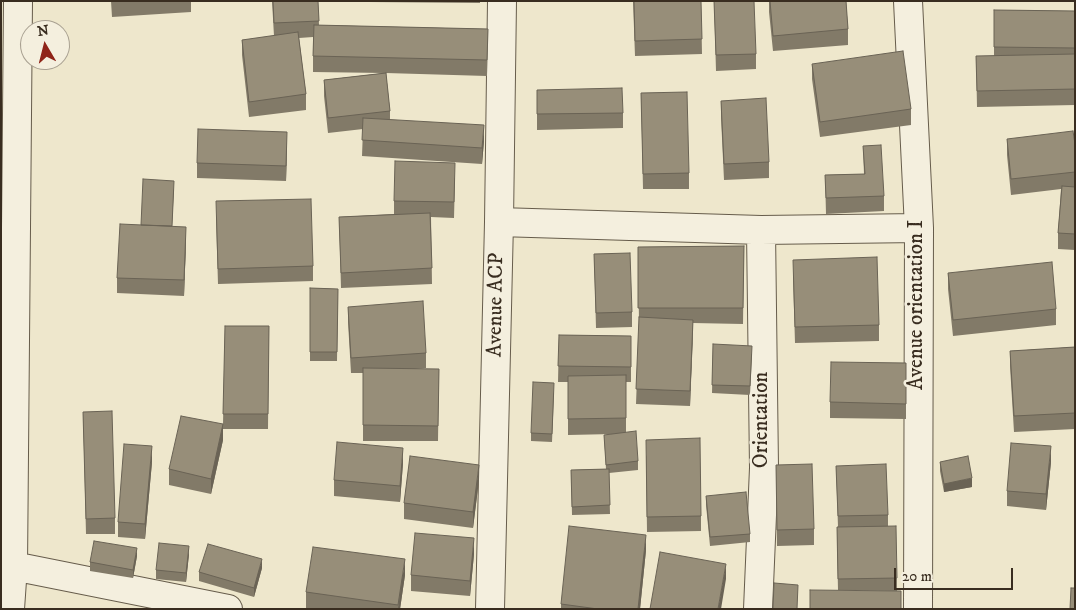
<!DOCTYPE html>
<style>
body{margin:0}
#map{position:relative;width:1076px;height:610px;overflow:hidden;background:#eee7cc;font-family:"IM FELL DW Pica",serif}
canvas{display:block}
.frame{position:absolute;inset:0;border:2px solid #392d20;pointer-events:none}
.north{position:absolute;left:20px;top:20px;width:50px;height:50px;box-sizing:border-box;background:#f4efde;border:1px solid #a9a192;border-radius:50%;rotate:352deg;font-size:14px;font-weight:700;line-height:20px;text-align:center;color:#392d20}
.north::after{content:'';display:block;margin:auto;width:18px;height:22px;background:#8f2418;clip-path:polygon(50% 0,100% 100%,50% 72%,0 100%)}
.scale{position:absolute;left:894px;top:568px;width:119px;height:22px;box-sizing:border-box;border:2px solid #392d20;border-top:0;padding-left:6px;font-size:15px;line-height:18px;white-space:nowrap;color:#392d20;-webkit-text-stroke:4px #f4efde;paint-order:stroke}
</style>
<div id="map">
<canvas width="1076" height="610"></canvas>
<div class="frame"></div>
<div class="north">N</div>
<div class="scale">20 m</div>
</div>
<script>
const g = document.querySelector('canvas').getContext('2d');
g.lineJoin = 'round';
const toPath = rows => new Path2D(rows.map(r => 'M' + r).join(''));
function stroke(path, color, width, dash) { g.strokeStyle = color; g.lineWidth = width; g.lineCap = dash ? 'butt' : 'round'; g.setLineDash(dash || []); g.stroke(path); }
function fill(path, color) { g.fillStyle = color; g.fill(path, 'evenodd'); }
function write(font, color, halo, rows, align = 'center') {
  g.font = font + ' "IM FELL DW Pica",serif'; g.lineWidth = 5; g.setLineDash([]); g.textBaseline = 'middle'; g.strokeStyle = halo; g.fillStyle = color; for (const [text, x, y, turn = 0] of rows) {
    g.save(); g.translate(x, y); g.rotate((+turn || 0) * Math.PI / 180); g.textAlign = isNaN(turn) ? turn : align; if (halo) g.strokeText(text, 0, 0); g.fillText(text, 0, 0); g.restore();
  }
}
const minor = toPath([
 [908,1,919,228,918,609],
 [499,222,761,230,919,228],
 [13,566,228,609],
 [10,609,13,566,18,1],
 [490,609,499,222,502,1],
 [758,609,764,468,761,230]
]);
stroke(minor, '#665c4b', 30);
stroke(minor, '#f4efde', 28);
fill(toPath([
 [111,1,191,1,191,12,112,17],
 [272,1,318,1,319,25,488,29,487,76,386,73,390,111,390,120,484,141,482,164,362,156,363,129,328,133,324,96,324,80,384,73,313,72,313,37,299,38,306,94,306,110,249,117,242,55,242,40,274,36],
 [369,1,480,1,480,3,369,2],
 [633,1,701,1,702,54,635,56],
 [714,1,756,54,756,69,716,71],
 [769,1,846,1,848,29,848,45,773,51,769,12],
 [994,10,1075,11,1075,105,977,107,976,56,994,56],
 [812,64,911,109,911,125,820,137,812,79],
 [537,90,623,113,623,128,537,130],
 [641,93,689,173,689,189,643,189],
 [721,101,769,162,769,178,724,180,721,117],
 [1007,139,1075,144,1075,250,1058,249,1058,233,1061,189,1011,195,1007,155],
 [863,146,884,196,884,211,826,214,825,175,864,174],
 [287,148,286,181,197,178,197,163],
 [455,178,454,218,431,217,432,284,341,288,339,217,394,214,394,201],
 [174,189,172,226,186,242,184,296,117,293,117,278,141,225],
 [216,217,313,266,313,281,218,284],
 [744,246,743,324,693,323,690,406,636,404,639,323,638,247],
 [594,254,632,312,632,327,596,328],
 [948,273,1056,309,1056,325,953,336,948,289],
 [793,276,879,325,879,341,795,343],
 [310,288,338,289,337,361,310,361],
 [348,307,426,353,426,368,415,369,439,369,438,441,363,441,363,373,351,373,348,322],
 [225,326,269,326,268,429,223,429,223,440,211,494,169,485,169,469,223,424],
 [559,335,631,336,631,382,626,382,626,433,638,461,638,470,609,473,610,514,572,515,571,470,606,469,604,435,613,434,568,435,568,382,558,382],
 [713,344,752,354,750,395,712,393],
 [1075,347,1075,429,1014,432,1010,366,1010,351],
 [906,363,906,419,830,418,830,402],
 [554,392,552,442,531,441,531,433],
 [83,412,115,518,115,534,86,534],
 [646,455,701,516,701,531,647,532],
 [152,462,145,539,118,537,118,522],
 [940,462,972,487,944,492,940,471],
 [1051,462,1046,510,1007,506,1007,491],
 [403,463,400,502,334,496,334,480],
 [776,465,814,529,814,545,777,546],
 [836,466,888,515,888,526,897,578,897,591,838,590,837,543,837,527,838,527],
 [479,480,473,528,404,519,404,503],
 [706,496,750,534,750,542,710,546,706,505],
 [646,550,640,609,561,609,561,604],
 [189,554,186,582,156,579,156,570],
 [474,554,470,596,411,591,411,575],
 [137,556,133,578,90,571,90,562],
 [262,568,254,597,199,581,199,572],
 [405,575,400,609,313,609,306,608,306,592]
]), '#827a68');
fill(toPath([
 [484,125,484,141,482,164,482,148],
 [287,132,287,148,286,181,286,166],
 [186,227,186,242,184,296,184,280],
 [693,320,693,335,690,406,690,391],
 [223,424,223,440,211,494,211,479],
 [152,446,152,462,145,539,145,524],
 [1051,446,1051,462,1046,510,1046,494],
 [403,448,403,463,400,502,400,486],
 [479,465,479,480,473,528,473,512],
 [972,478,972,487,944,492,944,484],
 [646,535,646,550,640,609,638,609],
 [474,538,474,554,470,596,470,581],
 [189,546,189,554,186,582,186,573],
 [137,548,137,556,133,578,133,570],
 [262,559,262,568,254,597,254,588],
 [405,559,405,575,400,609,398,609],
 [726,564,726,579,721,609,718,609]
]), '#6a6355');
const building = toPath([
 [273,1,318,1,319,21,274,23,273,1],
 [634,1,701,1,702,39,635,41,634,1],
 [714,1,754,1,756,54,716,55,714,1],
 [770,1,846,1,848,29,773,36,770,1],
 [994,10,1075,11,1075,48,994,47,994,10],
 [314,25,488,29,487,60,313,56,314,25],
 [298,32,306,94,249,102,242,40,298,32],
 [903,51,911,109,820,122,812,64,903,51],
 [1075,54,1075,89,977,91,976,56,1075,54],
 [386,73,390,111,328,118,324,80,386,73],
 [622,88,623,113,537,114,537,90,622,88],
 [687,92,689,173,643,174,641,93,687,92],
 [766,98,769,162,724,164,721,101,766,98],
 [363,118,484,125,482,148,362,140,363,118],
 [198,129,287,132,286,166,197,163,198,129],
 [1073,131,1075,144,1075,172,1011,179,1007,139,1073,131],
 [881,145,884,196,826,198,825,175,865,174,863,146,881,145],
 [395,161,455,163,454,202,394,201,395,161],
 [143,179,174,181,172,226,141,225,143,179],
 [1062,186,1075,187,1075,234,1058,233,1062,186],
 [311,199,313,266,218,269,216,201,311,199],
 [430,213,432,268,341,273,339,217,430,213],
 [120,224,186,227,184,280,117,278,120,224],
 [744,246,743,308,638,308,638,247,744,246],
 [630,253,632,312,596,313,594,254,630,253],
 [877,257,879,325,795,327,793,260,877,257],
 [1052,262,1056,309,953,320,948,273,1052,262],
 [310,288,338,289,337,352,310,352,310,288],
 [423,301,426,353,351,358,348,307,423,301],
 [639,317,693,320,690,391,636,389,639,317],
 [225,326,269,326,268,414,223,414,225,326],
 [559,335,631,336,631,367,558,366,559,335],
 [713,344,752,346,750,386,712,385,713,344],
 [1075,347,1075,413,1014,416,1010,351,1075,347],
 [831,362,906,363,906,404,830,402,831,362],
 [363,368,439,369,438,426,363,425,363,368],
 [626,375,626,418,568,419,568,376,626,375],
 [533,382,554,383,552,434,531,433,533,382],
 [112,411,115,518,86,519,83,412,112,411],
 [181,416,223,424,211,479,169,469,181,416],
 [636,431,638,461,606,465,604,435,636,431],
 [700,438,701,516,647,517,646,440,700,438],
 [337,442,403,448,400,486,334,480,337,442],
 [1011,443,1051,446,1046,494,1007,491,1011,443],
 [124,444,152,446,145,524,118,522,124,444],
 [410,456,479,465,473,512,404,503,410,456],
 [968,456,972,478,944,484,940,462,968,456],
 [812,464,814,529,777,530,776,465,812,464],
 [886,464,888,515,838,516,836,466,886,464],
 [609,469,610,505,572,507,571,470,609,469],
 [746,492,750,534,710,537,706,496,746,492],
 [569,526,646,535,638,609,598,609,561,604,569,526],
 [896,526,897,578,838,579,837,527,896,526],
 [415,533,474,538,470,581,411,575,415,533],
 [94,541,137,548,133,570,90,562,94,541],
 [159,543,189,546,186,573,156,570,159,543],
 [208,544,262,559,254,588,199,572,208,544],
 [313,547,405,559,398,605,306,592,313,547],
 [660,552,726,564,718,609,650,609,660,552],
 [774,583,798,585,797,609,773,609,774,583],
 [1071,588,1075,588,1075,609,1070,609,1071,588],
 [810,590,901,591,901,609,810,609,810,590]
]);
fill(building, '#978e79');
stroke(building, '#6a6355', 1);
write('21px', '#392d20', '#f4efde', [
 ["Avenue ACP",497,305,-89],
 ["Avenue orientation I",918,305,-90],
 ["Orientation",763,420,-90]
]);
</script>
